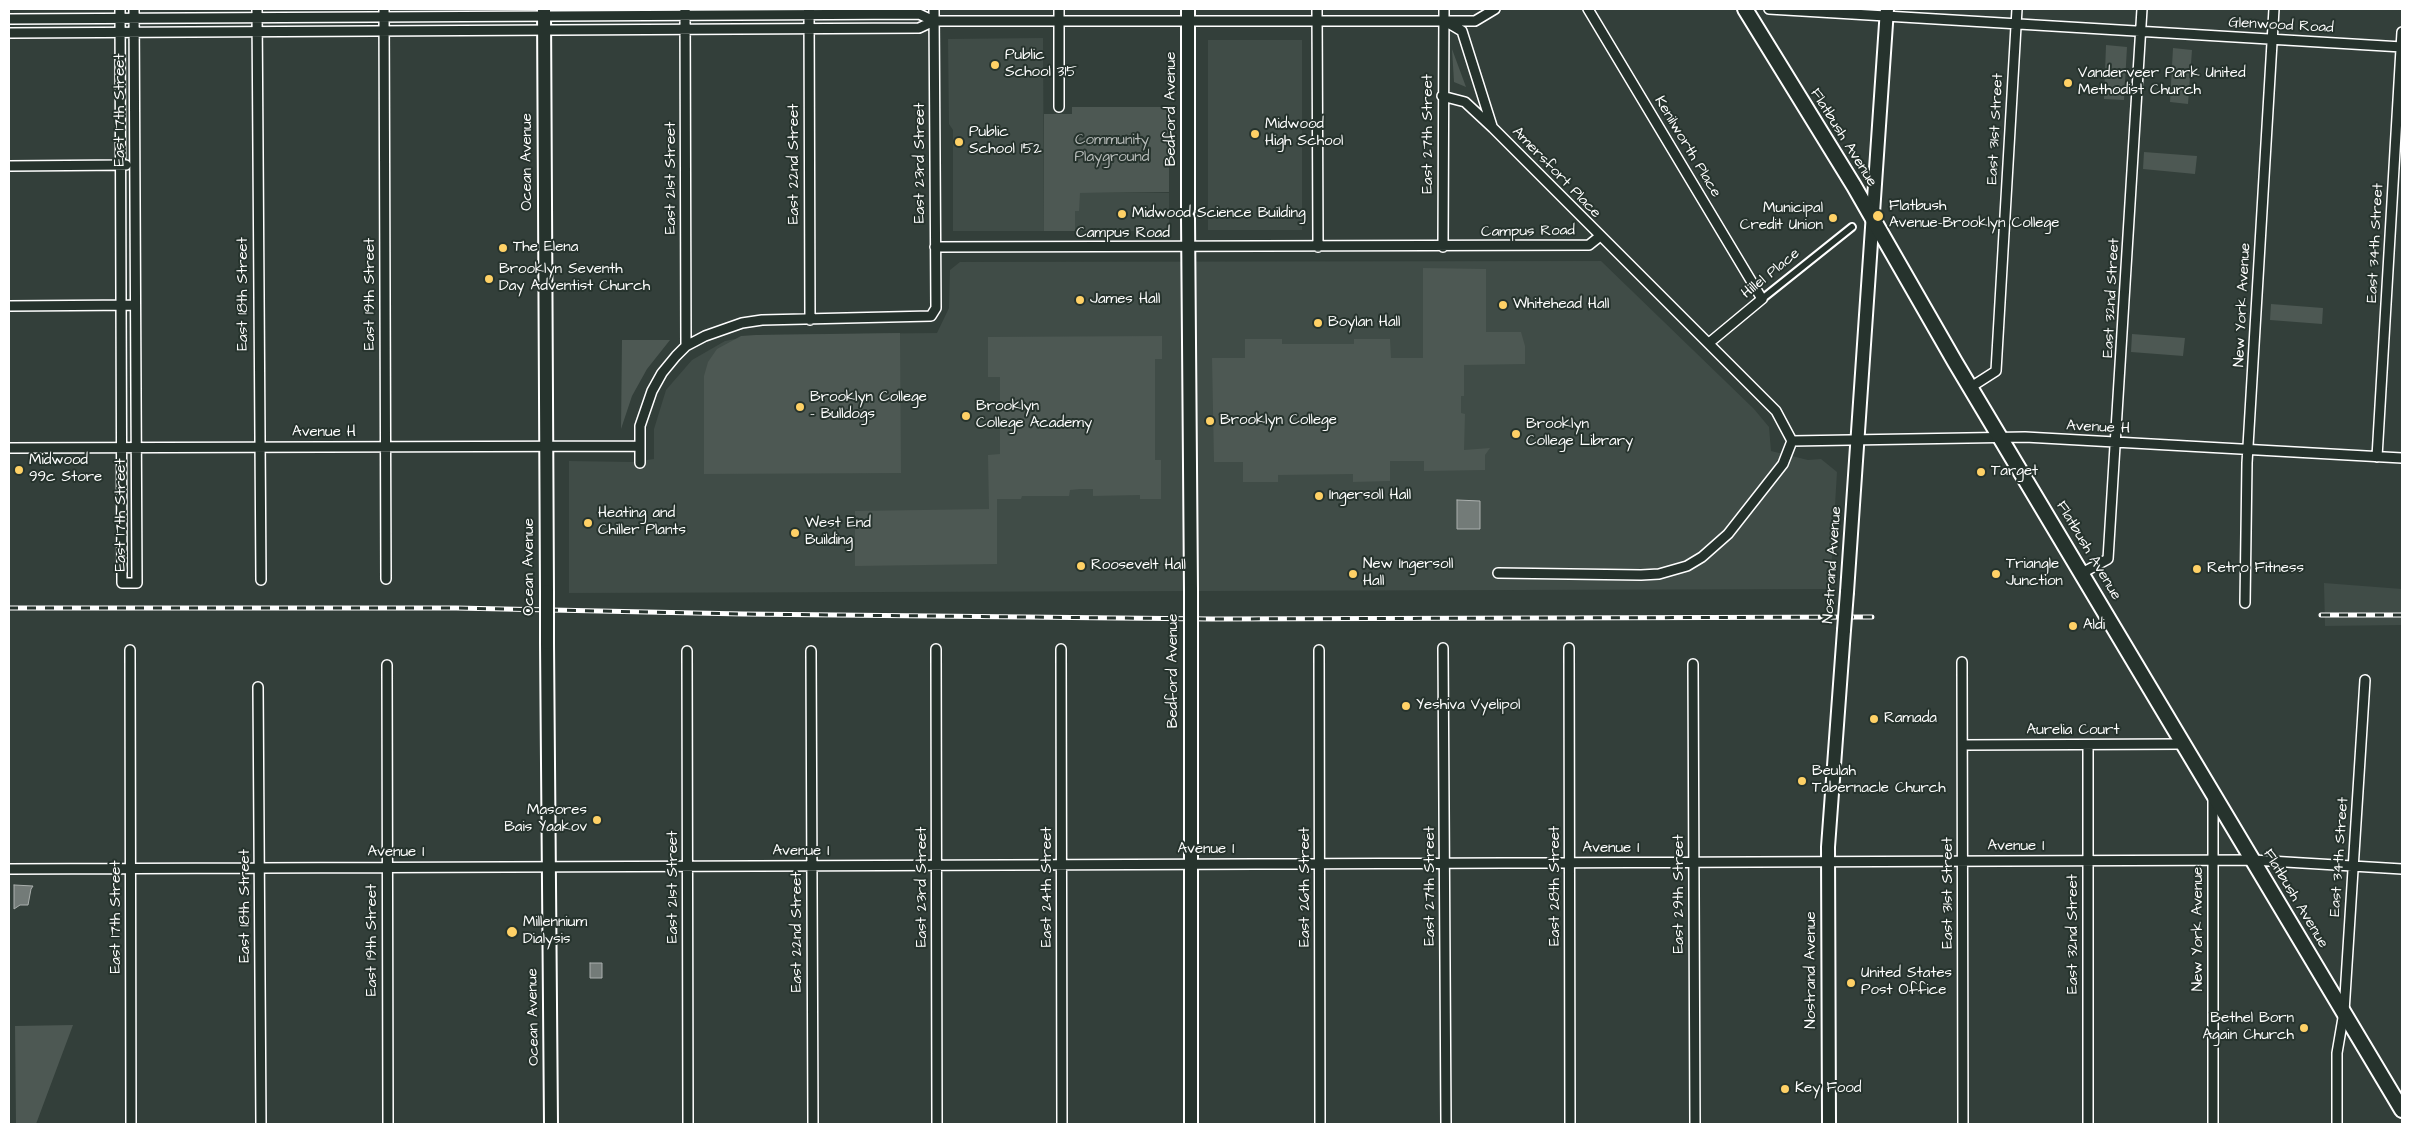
<!DOCTYPE html>
<meta charset="utf-8">
<style>
body{margin:0}
#map{position:relative;width:2411px;height:1133px;overflow:hidden;background:#333f3a;font-family:"Architects Daughter",sans-serif}
canvas{display:block}
.frame{position:absolute;inset:0;border:10px solid #fff;pointer-events:none}
</style>
<div id="map">
<canvas width="2411" height="1133"></canvas>
<div class="frame"></div>
</div>
<script>
const g = document.querySelector('canvas').getContext('2d');
g.lineJoin = 'round';
function fill(path, color) { g.fillStyle = color; g.fill(path, 'evenodd'); }
const toPath = rows => new Path2D(rows.map(r => 'M' + r).join(''));
function stroke(path, color, width, dash) { g.strokeStyle = color; g.lineWidth = width; g.lineCap = dash ? 'butt' : 'round'; g.setLineDash(dash || []); g.stroke(path); }
function write(font, color, halo, rows, align = 'center') {
  g.font = font + ' "Architects Daughter",sans-serif'; g.lineWidth = 4; g.setLineDash([]); g.textBaseline = 'middle'; g.strokeStyle = halo; g.fillStyle = color; for (const [text, x, y, turn = 0] of rows) {
    g.save(); g.translate(x, y); g.rotate((+turn || 0) * Math.PI / 180); g.textAlign = isNaN(turn) ? turn : align; if (halo) g.strokeText(text, 0, 0); g.fillText(text, 0, 0); g.restore();
  }
}
fill(toPath([
 [1043,38,1044,231,953,231,953,130,949,124,948,39],
 [1208,40,1302,40,1302,230,1208,230,1208,218,1169,218,1169,231,1075,231,1075,211,1079,211,1079,193,1169,193,1169,211,1208,211],
 [1601,261,1754,409,1769,427,1771,451,1808,460,1821,459,1837,472,1830,589,569,593,569,461,632,462,654,459,654,429,666,390,692,360,725,341,756,335,937,333,949,308,950,270,960,262],
 [2324,583,2402,589,2402,625,2325,626]
]), '#404c47');
fill(toPath([
 [2106,45,2127,47,2124,100,2104,99],
 [2173,48,2192,50,2188,104,2170,102],
 [1452,49,1466,87,1454,82],
 [1072,107,1169,107,1169,192,1080,193,1079,211,1075,211,1075,231,1044,231,1044,114,1072,114],
 [2144,152,2197,156,2195,174,2143,169],
 [1423,268,1486,269,1486,332,1521,332,1525,346,1525,364,1464,365,1464,396,1461,396,1461,413,1465,414,1464,450,1490,448,1485,455,1485,470,1424,471,1424,461,1390,461,1390,481,1353,482,1353,474,1278,475,1278,482,1243,482,1243,462,1214,462,1212,358,1245,358,1245,339,1282,339,1282,344,1354,344,1354,339,1390,339,1391,358,1423,358],
 [2271,304,2323,308,2322,324,2270,320],
 [900,333,901,473,704,474,704,376,708,362,717,349,741,336,756,335],
 [2132,334,2185,338,2183,356,2131,352],
 [1162,336,1162,359,1155,359,1155,460,1161,460,1161,499,1140,499,1140,495,1093,496,1093,489,1080,489,1070,490,1069,496,1022,496,1021,499,997,499,997,564,855,566,855,511,989,509,988,455,1000,454,1000,377,988,377,988,337],
 [622,340,670,340,647,369,632,396,621,429],
 [73,1025,36,1124,16,1124,15,1026]
]), '#4d5853');
const water = toPath([
 [1457,500,1480,501,1480,529,1457,529,1457,500],
 [14,885,33,886,31,889,28,905,20,905,14,909,14,885],
 [590,963,602,963,602,978,590,978,590,963]
]);
fill(water, '#737b78');
stroke(water, '#abb0ae', 1);
const pedestrian = toPath([
 [1762,299,1852,227]
]);
const minor = toPath([
 [120,9,122,583,137,583,134,9],
 [257,9,261,580],
 [384,9,386,579],
 [685,9,686,346],
 [809,9,810,320],
 [1059,9,1059,107],
 [1317,9,1318,247],
 [1588,9,1762,299,1709,343],
 [1769,9,2402,47],
 [9,19,919,14,934,21,1475,21,1495,9],
 [1445,21,1462,31,1492,126],
 [9,33,919,28,934,21],
 [1442,96,1465,102,1493,128,1776,411,1792,441,1783,464,1728,534,1702,557,1687,566,1659,574,1641,575,1498,573],
 [9,166,126,165],
 [935,247,1589,245,1599,237],
 [1443,247,1444,9],
 [9,306,135,305],
 [1971,387,1996,371,2017,9],
 [1792,441,2025,437,2402,458],
 [9,448,639,446],
 [2377,457,2402,32],
 [640,463,640,426,652,391,662,373,676,356,686,346,705,336,742,323,762,320,931,316,936,308,934,9],
 [2082,573,2108,559,2142,9],
 [2245,603,2247,463,2274,9],
 [1443,648,1446,1124],
 [1569,648,1570,1124],
 [936,649,937,1124],
 [1061,649,1062,1124],
 [130,650,131,1124],
 [1319,650,1320,1124],
 [687,651,688,1124],
 [811,651,813,1124],
 [1962,662,1963,1124],
 [1693,664,1695,1124],
 [387,665,388,1124],
 [258,687,261,1124],
 [1963,745,2184,744],
 [2088,745,2088,1124],
 [2213,797,2213,1124],
 [9,869,2253,860,2402,869],
 [2337,1124,2337,1053,2344,1012,2365,680]
]);
const secondary = toPath([
 [544,9,547,591],
 [1188,9,1188,210],
 [1188,218,1191,590],
 [1847,592,1887,9],
 [547,643,551,1124],
 [1191,643,1191,1124],
 [1829,1124,1828,847,1844,630]
]);
const primary = toPath([
 [1745,9,1854,186,1955,362,2402,1110]
]);
stroke(pedestrian, '#fff', 10);
stroke(minor, '#fff', 12);
stroke(secondary, '#fff', 16);
stroke(primary, '#fff', 18);
stroke(pedestrian, '#26332d', 6);
stroke(minor, '#26332d', 9);
stroke(secondary, '#26332d', 12);
stroke(primary, '#26332d', 14);
const rail = toPath([
 [9,608,456,608,743,614,1212,619,1872,617],
 [2321,615,2402,615]
]);
stroke(rail, '#fff', 5);
stroke(rail, '#26332d', 3, [9]);
const secondaryBridge = toPath([
 [1191,590,1191,643],
 [547,591,547,643],
 [1844,630,1847,592]
]);
stroke(secondaryBridge, '#fff', 16, []);
stroke(secondaryBridge, '#26332d', 12);
for (const [x, y, r, color] of [
 [995,65,5,"#ffd166"],
 [2068,83,5,"#ffd166"],
 [1255,134,5,"#ffd166"],
 [959,142,5,"#ffd166"],
 [1122,214,5,"#ffd166"],
 [1878,216,6,"#ffd166"],
 [1833,218,5,"#ffd166"],
 [503,248,5,"#ffd166"],
 [489,279,5,"#ffd166"],
 [1080,300,5,"#ffd166"],
 [1503,305,5,"#ffd166"],
 [1318,323,5,"#ffd166"],
 [800,407,5,"#ffd166"],
 [966,416,5,"#ffd166"],
 [1210,421,5,"#ffd166"],
 [1516,434,5,"#ffd166"],
 [19,470,5,"#ffd166"],
 [1981,472,5,"#ffd166"],
 [1319,496,5,"#ffd166"],
 [588,523,5,"#ffd166"],
 [795,533,5,"#ffd166"],
 [1081,566,5,"#ffd166"],
 [2197,569,5,"#ffd166"],
 [1353,574,5,"#ffd166"],
 [1996,574,5,"#ffd166"],
 [2073,626,5,"#ffd166"],
 [1406,706,5,"#ffd166"],
 [1874,719,5,"#ffd166"],
 [1802,781,5,"#ffd166"],
 [597,820,5,"#ffd166"],
 [512,932,6,"#ffd166"],
 [1851,983,5,"#ffd166"],
 [2304,1028,5,"#ffd166"],
 [1785,1089,5,"#ffd166"]
]) { const dot = new Path2D(); dot.arc(x, y, r, 0, 2 * Math.PI); g.fillStyle = color; g.fill(dot); stroke(dot, '#26332d', 2); }
write('15px', '#fff', '#26332d', [
 ["Glenwood Road",2281,26,3],
 ["Bedford Avenue",1172,109,-90],
 ["East 17th Street",121,110,-90],
 ["East 31st Street",1996,129,-87],
 ["East 27th Street",1429,134,-90],
 ["Flatbush Avenue",1843,138,58],
 ["Kenilworth Place",1687,147,59],
 ["Ocean Avenue",528,162,-90],
 ["East 23rd Street",921,163,-90],
 ["East 22nd Street",795,164,-90],
 ["Amersfort Place",1556,173,46],
 ["East 21st Street",672,178,-90],
 ["Campus Road",1528,232,-1],
 ["Campus Road",1123,234],
 ["East 34th Street",2376,243,-87],
 ["Hillel Place",1771,274,-39],
 ["East 18th Street",244,294,-90],
 ["East 19th Street",371,294,-90],
 ["East 32nd Street",2112,298,-87],
 ["New York Avenue",2243,305,-87],
 ["Avenue H",2098,428,3],
 ["Avenue H",324,433],
 ["East 17th Street",122,515,-90],
 ["Flatbush Avenue",2088,551,59],
 ["Nostrand Avenue",1833,565,-86],
 ["Ocean Avenue",530,567,-90],
 ["Bedford Avenue",1174,671,-90],
 ["Aurelia Court",2073,731],
 ["Avenue I",2016,847],
 ["Avenue I",1611,849],
 ["Avenue I",1206,850],
 ["Avenue I",801,852],
 ["Avenue I",396,853],
 ["East 34th Street",2340,857,-86],
 ["East 27th Street",1431,886,-90],
 ["East 28th Street",1556,886,-90],
 ["East 21st Street",674,887,-90],
 ["East 23rd Street",923,887,-90],
 ["East 24th Street",1048,887,-90],
 ["East 26th Street",1306,887,-90],
 ["East 31st Street",1949,893,-90],
 ["East 29th Street",1680,894,-90],
 ["Flatbush Avenue",2295,899,59],
 ["East 18th Street",246,906,-90],
 ["East 17th Street",117,917,-90],
 ["New York Avenue",2199,929,-90],
 ["East 22nd Street",798,932,-90],
 ["East 32nd Street",2074,934,-90],
 ["East 19th Street",373,940,-90],
 ["Nostrand Avenue",1812,970,-90],
 ["Ocean Avenue",534,1017,-91]
]);
write('15px', '#fff', '#26332d', [
 ["Public",1005,56],
 ["School 315",1005,73],
 ["Vanderveer Park United",2078,74],
 ["Methodist Church",2078,91],
 ["Midwood",1265,125],
 ["High School",1265,142],
 ["Public",969,133],
 ["School 152",969,150],
 ["Flatbush",1889,207],
 ["Avenue–Brooklyn College",1889,224],
 ["Municipal",1823,209,"right"],
 ["Credit Union",1823,226,"right"],
 ["Midwood Science Building",1132,214],
 ["The Elena",513,248],
 ["Brooklyn Seventh",499,270],
 ["Day Adventist Church",499,287],
 ["James Hall",1090,300],
 ["Whitehead Hall",1513,305],
 ["Boylan Hall",1328,323],
 ["Brooklyn College",810,398],
 ["- Bulldogs",810,415],
 ["Brooklyn",976,407],
 ["College Academy",976,424],
 ["Brooklyn College",1220,421],
 ["Brooklyn",1526,425],
 ["College Library",1526,442],
 ["Midwood",29,461],
 ["99c Store",29,478],
 ["Target",1991,472],
 ["Ingersoll Hall",1329,496],
 ["Heating and",598,514],
 ["Chiller Plants",598,531],
 ["West End",805,524],
 ["Building",805,541],
 ["New Ingersoll",1363,565],
 ["Hall",1363,582],
 ["Triangle",2006,565],
 ["Junction",2006,582],
 ["Roosevelt Hall",1091,566],
 ["Retro Fitness",2207,569],
 ["Aldi",2083,626],
 ["Yeshiva Vyelipol",1416,706],
 ["Ramada",1884,719],
 ["Beulah",1812,772],
 ["Tabernacle Church",1812,789],
 ["Masores",587,811,"right"],
 ["Bais Yaakov",587,828,"right"],
 ["Millennium",523,923],
 ["Dialysis",523,940],
 ["United States",1861,974],
 ["Post Office",1861,991],
 ["Bethel Born",2294,1019,"right"],
 ["Again Church",2294,1036,"right"],
 ["Key Food",1795,1089]
], 'left');
write('15px', '#b8bcba', '#26332d', [
 ["Community",1112,141],
 ["Playground",1112,158]
]);
</script>
